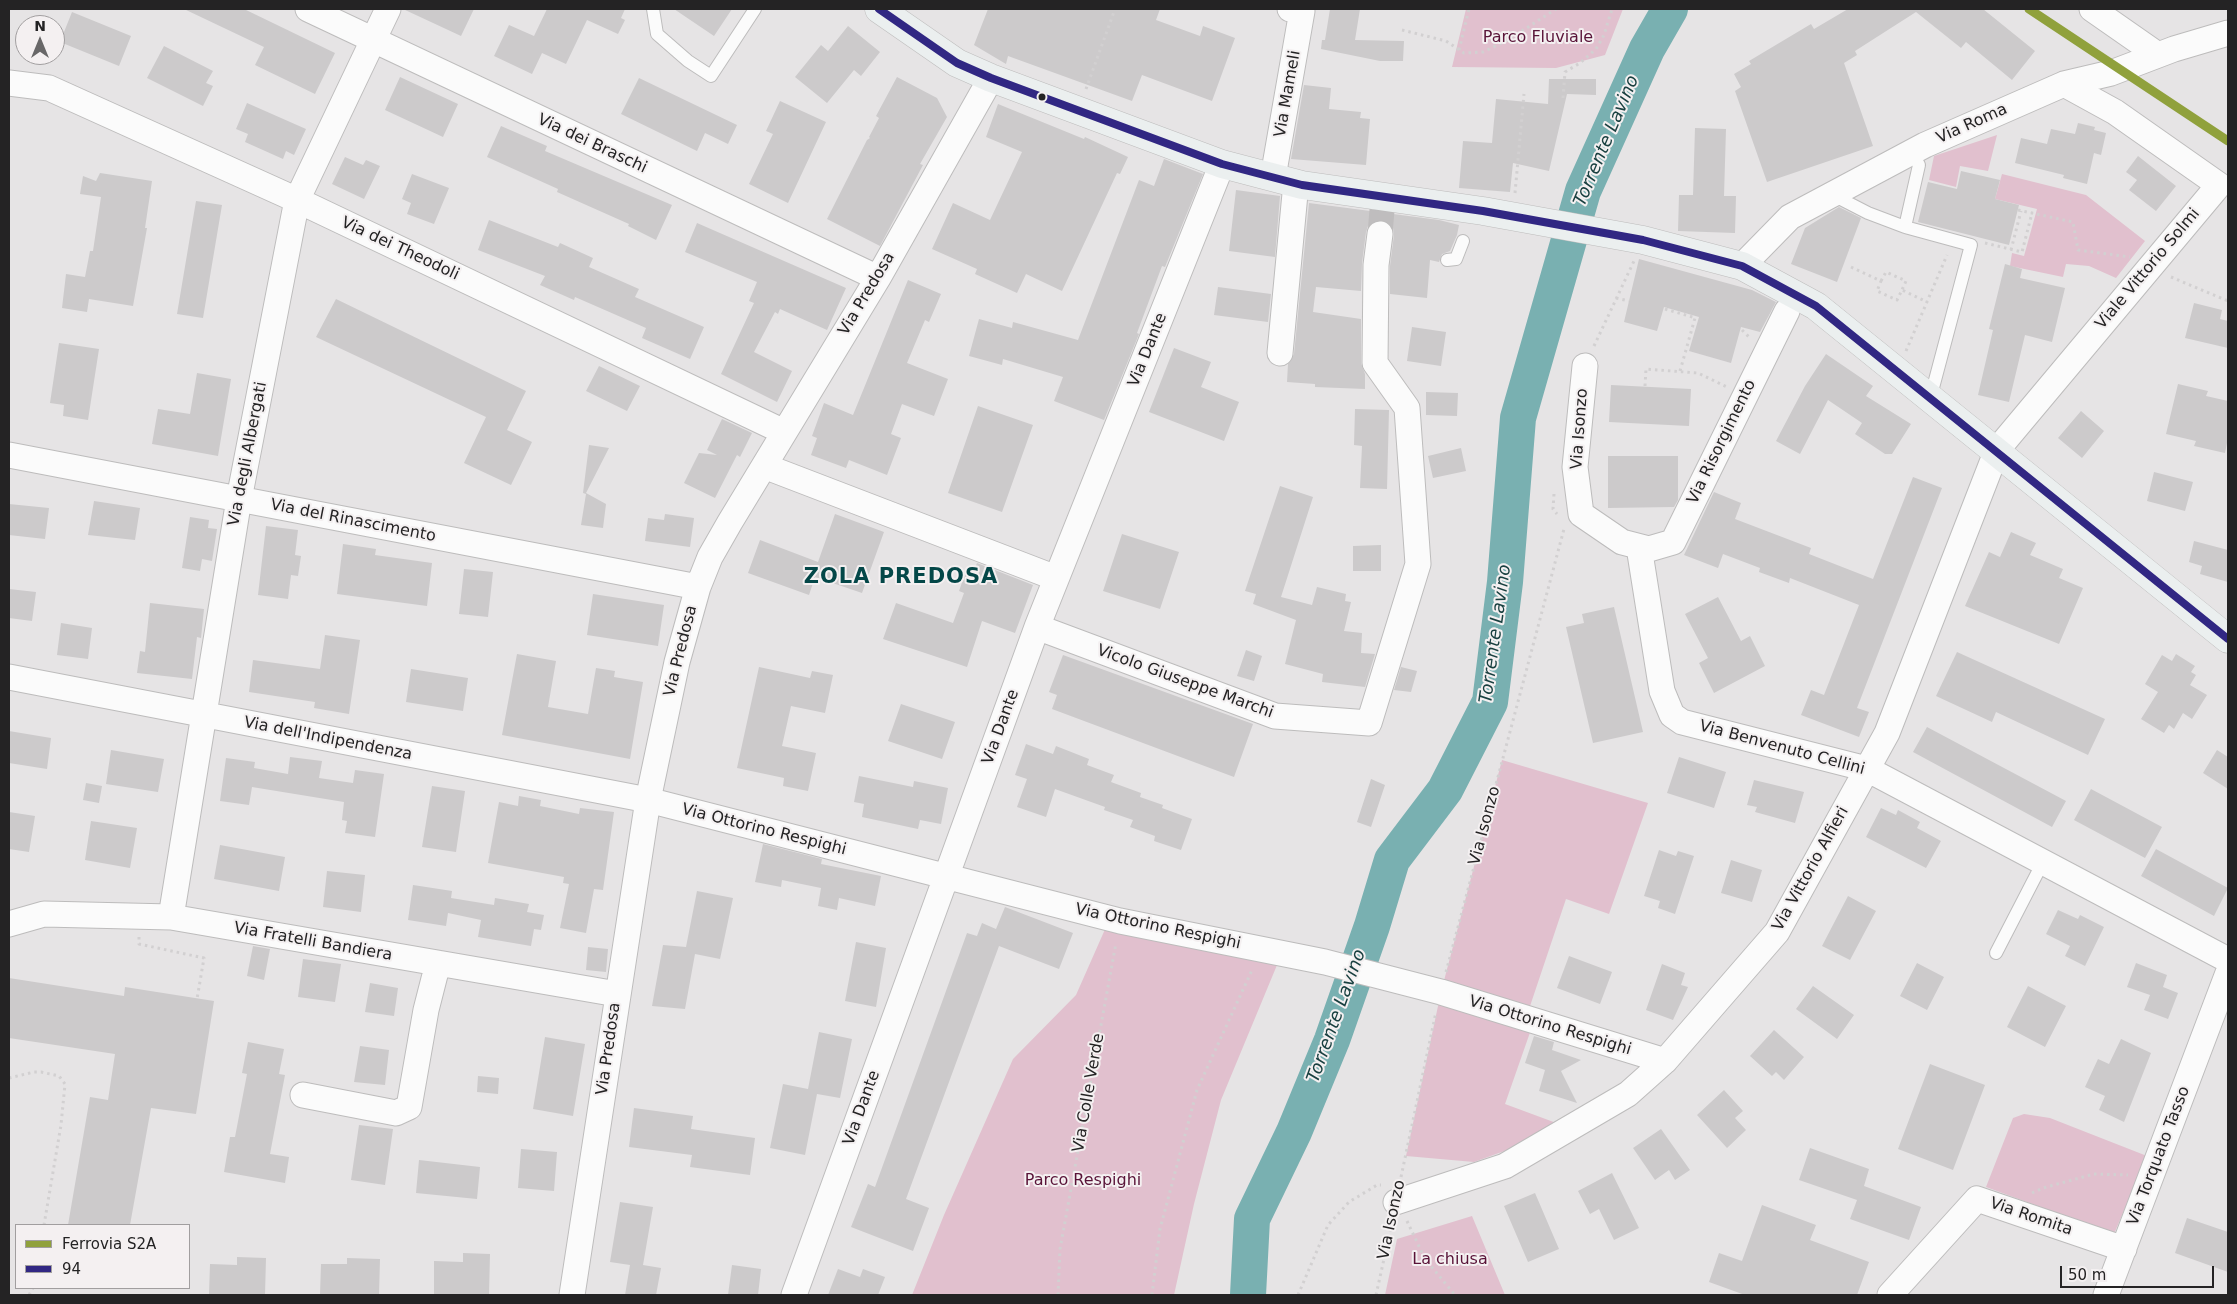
<!DOCTYPE html>
<style>
body{margin:0}
#map{position:relative;width:2237px;height:1304px;overflow:hidden;background:#e6e4e5;font-family:"DejaVu Sans",sans-serif}
canvas{display:block}
.frame{position:absolute;inset:0;border:10px solid #242324;pointer-events:none}
.legend{position:absolute;left:15px;top:1224px;width:175px;height:65px;box-sizing:border-box;background:#f4f0f1;border:1px solid #a19e9f;margin:0;padding:6px 9px;list-style:none;font-size:15px;color:#242324}
.legend li{display:flex;align-items:center;gap:10px;height:25px}
.legend b{width:25px;border:1px solid #a19e9f}
.north{position:absolute;left:15px;top:15px;width:50px;height:50px;box-sizing:border-box;background:#f4f0f1;border:1px solid #a19e9f;border-radius:50%;rotate:0deg;font-size:14px;font-weight:700;line-height:20px;text-align:center;color:#242324}
.north::after{content:'';display:block;margin:auto;width:18px;height:22px;background:#686768;clip-path:polygon(50% 0,100% 100%,50% 72%,0 100%)}
.scale{position:absolute;left:2060px;top:1266px;width:154px;height:22px;box-sizing:border-box;border:2px solid #242324;border-top:0;padding-left:6px;font-size:15px;line-height:18px;white-space:nowrap;color:#242324;-webkit-text-stroke:4px #f4f0f1;paint-order:stroke}
</style>
<div id="map">
<canvas width="2237" height="1304"></canvas>
<div class="frame"></div>
<ul class="legend">
<li><b style="height:6px;background:#90a13c"></b>Ferrovia S2A</li>
<li><b style="height:6px;background:#312783"></b>94</li>
</ul>
<div class="north">N</div>
<div class="scale">50 m</div>
</div>
<script>
const g = document.querySelector('canvas').getContext('2d');
g.lineJoin = 'round';
function fill(path, color) { g.fillStyle = color; g.fill(path, 'evenodd'); }
const toPath = rows => new Path2D(rows.map(r => 'M' + r).join(''));
function stroke(path, color, width, dash) { g.strokeStyle = color; g.lineWidth = width; g.lineCap = dash ? 'butt' : 'round'; g.setLineDash(dash || []); g.stroke(path); }
function write(font, color, halo, rows, align = 'center') {
  g.font = font + ' "DejaVu Sans",sans-serif'; g.lineWidth = 4; g.setLineDash([]); g.textBaseline = 'middle'; g.strokeStyle = halo; g.fillStyle = color; for (const [text, x, y, turn = 0] of rows) {
    g.save(); g.translate(x, y); g.rotate((+turn || 0) * Math.PI / 180); g.textAlign = isNaN(turn) ? turn : align; if (halo) g.strokeText(text, 0, 0); g.fillText(text, 0, 0); g.restore();
  }
}
fill(toPath([
 [1466,9,1623,9,1605,55,1556,68,1452,67],
 [1997,135,1988,171,1960,166,1956,187,1929,180,1934,156],
 [2002,174,2086,195,2145,241,2116,278,2089,266,2066,264,2063,277,2010,266,2012,253,2024,256,2037,209,1995,199],
 [1502,760,1648,803,1609,914,1566,899,1526,1018,1534,1021,1505,1104,1559,1124,1510,1149,1474,1162,1406,1156,1441,992],
 [1110,918,1282,953,1221,1100,1194,1204,1174,1295,912,1295,944,1215,1013,1059,1076,995],
 [2024,1114,2050,1118,2147,1156,2114,1234,1986,1187,2013,1118],
 [1472,1216,1505,1295,1385,1295,1397,1239]
]), '#e1c0ce');
stroke(toPath([
 [1248,1295,1252,1219,1294,1132,1332,1040,1372,926,1392,860,1445,790,1490,702,1505,582,1518,418,1583,191,1647,49,1670,9]
]), '#79b0b1', 36);
fill(toPath([
 [184,9,244,9,335,53,315,94,255,65,264,47],
 [403,9,474,9,461,36],
 [547,9,625,9,621,18,625,20,618,34,587,20,566,64,542,53,532,74,494,56,509,25,534,36],
 [674,9,732,9,714,36],
 [988,9,1160,9,1156,20,1200,36,1203,26,1235,38,1212,101,1142,75,1132,101,1008,56,1006,64,974,45],
 [1330,9,1360,9,1355,40,1404,41,1403,61,1380,61,1321,49,1322,40,1325,40],
 [1848,9,1983,9,2035,51,2012,80,1966,42,1961,48,1916,12,1855,51,1857,55,1844,63,1873,146,1767,182,1735,91,1741,87,1734,74,1751,64,1749,61,1811,24,1814,29],
 [72,12,131,36,119,66,60,42],
 [848,26,880,52,861,76,854,70,827,103,795,77,821,45,828,51],
 [164,46,213,71,206,83,213,86,203,106,147,78],
 [400,77,458,104,443,137,385,110],
 [897,77,937,98,947,117,920,164,923,165,880,246,827,219,867,140,870,138,869,137,879,118,876,116],
 [639,78,737,125,728,144,705,133,697,151,621,114],
 [1549,79,1596,79,1596,95,1567,94,1549,171,1513,163,1510,192,1459,188,1463,141,1492,143,1496,99,1548,104],
 [1304,85,1331,88,1329,109,1361,112,1360,118,1370,119,1366,165,1291,159],
 [780,101,826,122,788,203,749,184,773,134,766,131],
 [247,103,306,129,294,155,286,151,283,159,245,142,248,134,236,129],
 [998,104,1084,139,1085,137,1128,157,1120,174,1117,173,1062,291,1026,274,1017,293,975,274,977,269,932,249,953,203,990,220,1022,152,986,137],
 [2078,123,2095,127,2094,130,2106,133,2101,155,2094,153,2087,184,2063,178,2064,175,2015,163,2021,138,2047,144,2051,129,2075,134],
 [501,126,547,146,545,151,672,205,656,240,628,226,629,224,557,192,558,189,487,157],
 [1695,128,1726,129,1724,196,1736,196,1735,233,1678,231,1679,195,1693,195],
 [2138,156,2176,186,2156,211,2129,190,2137,180,2126,172],
 [345,157,363,165,366,160,380,166,364,199,332,184],
 [1164,159,1203,174,1165,267,1162,266,1137,333,1139,334,1104,420,1054,401,1063,377,1003,359,1002,365,969,356,979,319,1012,328,1013,322,1078,340,1139,180,1154,186],
 [1961,171,2000,180,1995,199,2019,205,2009,245,1918,222,1928,182,1957,189],
 [100,173,152,181,145,228,147,228,133,306,89,299,87,312,62,308,66,274,85,277,90,251,93,251,101,197,80,194,83,176,96,181],
 [412,174,449,188,434,224,407,214,411,203,402,199],
 [1236,190,1280,196,1275,257,1229,251],
 [196,201,222,205,203,318,177,314],
 [1309,203,1439,220,1459,225,1457,235,1450,251,1442,254,1439,262,1430,260,1427,298,1390,294,1390,266,1394,235,1393,228,1389,223,1381,220,1374,221,1368,226,1366,232,1362,263,1361,291,1316,287,1313,312,1361,319,1361,363,1365,374,1365,389,1315,387,1315,384,1287,382,1288,364,1294,354],
 [1839,207,1861,218,1837,282,1791,264,1805,228],
 [489,220,558,247,560,243,593,258,589,267,639,289,635,297,704,327,690,359,642,338,646,328,575,297,574,300,540,285,545,276,478,250],
 [697,223,846,288,827,330,780,309,778,314,775,312,754,352,792,371,777,402,721,374,754,303,749,301,757,282,685,252],
 [1639,259,1752,290,1776,302,1760,332,1741,327,1731,363,1689,351,1699,317,1664,307,1657,331,1624,322],
 [2005,264,2022,269,2020,278,2065,288,2052,342,2025,335,2009,402,1978,395,1993,330,1989,329],
 [908,280,941,294,929,322,925,320,907,363,948,379,934,416,902,404,891,434,901,438,887,475,849,460,846,468,811,455,817,438,812,436,824,403,853,415],
 [1218,287,1271,294,1268,322,1214,315],
 [336,299,526,391,507,430,532,442,511,485,464,463,486,417,316,337],
 [2194,303,2222,310,2220,319,2228,321,2228,348,2185,338],
 [1412,327,1446,332,1441,366,1407,361],
 [59,343,99,349,88,420,63,416,64,405,50,403],
 [1174,348,1211,362,1201,387,1239,402,1224,441,1149,412],
 [1826,354,1873,386,1866,396,1911,424,1892,454,1885,454,1855,434,1862,423,1828,400,1800,454,1776,441,1805,386],
 [599,366,640,386,627,411,586,391],
 [197,373,231,379,218,456,152,444,158,409,190,414],
 [2178,384,2208,391,2206,396,2228,401,2228,438,2225,453,2194,446,2196,441,2166,434],
 [1611,385,1691,389,1689,426,1609,422],
 [1426,392,1458,393,1457,416,1426,415],
 [978,406,1033,425,1002,512,948,493],
 [1355,409,1389,410,1387,489,1360,488,1362,446,1354,445],
 [2081,411,2104,431,2082,458,2058,438],
 [722,419,752,433,740,457,737,455,715,498,684,483,699,453,717,455,707,450],
 [589,445,609,448,586,493,606,504,603,528,581,525,586,494,583,493],
 [1461,448,1466,471,1433,478,1428,456],
 [1608,456,1678,456,1678,500,1674,507,1608,508],
 [2154,472,2193,482,2185,511,2147,501],
 [1913,477,1942,488,1857,708,1869,712,1859,737,1801,715,1811,690,1824,695,1859,605,1790,578,1789,583,1759,572,1760,568,1723,554,1718,568,1684,555,1714,492,1741,503,1735,519,1811,548,1809,554,1873,579],
 [1280,486,1313,497,1281,597,1312,605,1317,587,1346,594,1345,601,1351,602,1344,631,1362,633,1361,653,1375,654,1365,687,1322,682,1323,674,1285,664,1296,620,1253,604,1256,594,1245,591],
 [94,501,140,508,135,540,88,535],
 [9,504,49,508,45,539,9,535],
 [665,514,694,518,690,547,645,541,648,518,664,520],
 [835,514,884,532,862,593,815,577,809,595,748,573,760,540,818,562],
 [190,517,209,520,208,528,217,529,212,561,202,559,200,571,182,568],
 [266,526,298,530,295,555,301,556,298,576,291,575,288,599,258,595],
 [2011,532,2036,543,2030,555,2063,569,2059,578,2083,588,2059,644,1965,606,1989,552,2000,557],
 [1122,534,1179,552,1160,609,1103,591],
 [2194,541,2228,550,2228,582,2200,574,2202,566,2189,562],
 [343,544,376,549,375,555,432,563,427,606,337,594],
 [1381,545,1381,571,1353,571,1353,546],
 [977,563,1033,585,1015,633,982,621,967,667,883,639,896,603,953,623,964,593,959,591,965,574,972,576],
 [464,569,493,572,488,617,459,614],
 [9,589,36,592,32,621,9,618],
 [593,594,664,605,658,646,587,635],
 [1718,597,1741,641,1750,636,1765,666,1714,693,1699,663,1708,658,1685,614],
 [150,603,204,609,201,638,197,637,192,679,137,673,140,651,145,652],
 [1614,607,1643,732,1593,743,1566,627,1584,623,1582,614],
 [61,623,92,628,88,659,57,655],
 [325,635,360,640,349,714,314,708,315,702,249,692,253,660,320,669],
 [1246,650,1262,656,1254,681,1237,676],
 [1957,652,2105,719,2088,755,1996,712,1992,722,1936,696],
 [517,654,556,661,548,707,588,714,596,668,615,671,614,677,643,682,630,759,502,735],
 [2176,654,2195,666,2191,672,2196,675,2190,685,2207,695,2192,719,2183,713,2174,729,2169,725,2164,733,2141,719,2158,692,2145,684,2162,655,2172,661],
 [1063,655,1253,724,1234,777,1052,709,1057,695,1049,692],
 [759,667,810,678,812,671,833,675,825,713,791,706,782,746,816,753,808,791,783,786,784,778,737,768],
 [1401,667,1417,671,1411,692,1394,690],
 [411,669,468,678,463,711,406,702],
 [901,704,955,722,942,759,888,741],
 [1927,727,2066,801,2052,827,1913,752],
 [9,731,51,738,47,769,9,763],
 [1026,744,1053,754,1056,746,1089,759,1087,765,1114,775,1111,782,1141,793,1140,797,1163,805,1162,808,1192,819,1181,850,1154,841,1155,836,1130,827,1133,820,1104,810,1105,807,1055,789,1046,817,1017,807,1027,779,1015,775],
 [111,750,164,759,158,792,106,784],
 [2217,750,2228,757,2228,789,2203,773],
 [290,757,322,761,319,778,353,783,355,770,384,774,375,837,345,833,347,821,342,820,344,802,252,787,249,805,220,801,226,758,255,762,254,768,288,774],
 [1679,757,1726,772,1714,808,1667,793],
 [859,776,913,787,914,781,948,788,941,824,920,820,918,829,862,817,864,804,854,802],
 [1371,779,1385,785,1371,827,1357,822],
 [1754,780,1804,792,1795,823,1755,812,1757,807,1747,805],
 [86,783,102,786,99,803,83,800],
 [432,786,465,791,456,852,422,847],
 [2091,789,2162,827,2145,858,2074,820],
 [519,796,541,800,540,806,579,814,580,808,614,812,603,890,594,889,586,933,560,928,569,884,563,883,564,877,488,863,499,802,518,806],
 [1881,808,1896,815,1898,810,1920,822,1917,828,1941,841,1926,868,1866,837],
 [9,812,35,816,29,852,9,849],
 [91,821,137,828,130,868,85,860],
 [763,844,822,859,821,864,881,876,875,906,839,898,837,910,818,906,821,888,782,880,781,887,755,882],
 [220,845,285,857,279,891,214,879],
 [2156,849,2228,888,2214,916,2141,876],
 [1659,850,1676,856,1678,851,1694,856,1675,914,1658,908,1660,901,1644,896],
 [1731,860,1762,870,1752,902,1721,893],
 [327,871,365,875,361,912,323,907],
 [413,885,452,891,451,898,494,905,495,898,529,904,527,912,544,915,541,930,534,929,531,946,478,937,481,920,448,913,446,926,408,920],
 [697,891,733,898,720,959,695,954,685,1009,652,1006,663,945,686,947],
 [1848,896,1876,911,1850,960,1822,946],
 [1005,907,1073,933,1059,969,999,946,906,1199,929,1208,913,1251,851,1227,868,1184,875,1187,967,933,977,936,982,923,996,929],
 [2058,910,2078,919,2080,915,2104,927,2085,966,2065,956,2070,946,2046,934],
 [856,942,886,948,876,1007,845,1001],
 [253,946,270,949,264,980,247,976],
 [588,947,608,949,606,972,586,970],
 [1569,956,1612,972,1600,1004,1557,988],
 [303,959,341,964,335,1002,298,997],
 [1917,963,1944,977,1927,1010,1900,996],
 [2136,963,2167,975,2163,987,2178,993,2168,1019,2144,1010,2150,995,2127,987],
 [1662,964,1685,973,1681,985,1688,987,1673,1020,1646,1010],
 [9,978,124,996,125,987,214,1001,196,1114,151,1108,130,1225,68,1225,90,1097,108,1100,115,1054,9,1038],
 [370,983,398,988,394,1016,365,1012],
 [1813,986,1854,1015,1837,1039,1796,1009],
 [2028,986,2066,1006,2045,1047,2007,1027],
 [1774,1030,1804,1057,1784,1080,1776,1072,1772,1076,1750,1056],
 [819,1032,852,1039,840,1098,817,1094,805,1155,770,1148,783,1084,808,1089],
 [1534,1036,1554,1042,1552,1050,1581,1060,1561,1071,1577,1103,1539,1091,1545,1070,1525,1063],
 [545,1037,585,1044,573,1116,533,1109],
 [2121,1039,2151,1053,2124,1122,2099,1110,2105,1096,2085,1087,2098,1059,2109,1064],
 [248,1042,284,1049,279,1074,285,1075,270,1154,289,1157,285,1183,224,1172,230,1137,235,1137,247,1074,242,1073],
 [360,1046,389,1050,385,1085,354,1082],
 [1930,1064,1985,1085,1953,1170,1898,1149],
 [478,1076,499,1078,498,1094,477,1092],
 [1724,1090,1743,1111,1735,1118,1746,1130,1727,1148,1697,1115],
 [634,1108,693,1116,691,1129,755,1138,750,1175,690,1167,692,1155,629,1147],
 [359,1125,393,1129,385,1185,351,1180],
 [1661,1129,1690,1170,1675,1180,1669,1170,1655,1180,1633,1148],
 [1810,1148,1869,1169,1864,1186,1921,1207,1909,1240,1850,1219,1857,1200,1799,1180],
 [521,1149,557,1152,554,1191,518,1188],
 [419,1160,480,1167,477,1199,416,1193],
 [1612,1173,1639,1228,1614,1240,1599,1209,1590,1214,1578,1191],
 [1535,1193,1559,1249,1528,1262,1504,1206],
 [620,1202,653,1207,643,1265,661,1268,656,1295,625,1295,630,1265,610,1262],
 [1762,1205,1816,1225,1810,1240,1869,1262,1857,1295,1745,1295,1709,1282,1719,1253,1742,1261],
 [2187,1218,2228,1232,2228,1272,2175,1253],
 [463,1253,490,1254,489,1295,434,1295,434,1261,463,1262],
 [237,1257,266,1258,265,1295,209,1295,210,1264,237,1265],
 [347,1258,380,1259,379,1295,320,1295,321,1264,347,1264],
 [732,1265,761,1269,758,1295,728,1295],
 [838,1269,860,1277,863,1269,885,1277,878,1295,828,1295]
]), '#cccacb');
stroke(toPath([
 [1380,234,1382,210]
]), '#bfbdbe', 25, [25, 12]);
const lane = toPath([
 [653,9,657,34,688,61,711,76,755,9],
 [1912,152,1919,165,1905,227,1971,245,1930,399],
 [1833,195,1868,213,1905,227],
 [1447,260,1456,259,1463,241],
 [1996,953,2043,862]
]);
const street = toPath([
 [308,9,878,278],
 [2092,9,2158,55],
 [9,83,49,88,297,200,784,432],
 [1273,177,1302,11,1290,9],
 [1742,266,1790,217,1925,145,2064,84,2111,73,2174,49,2228,33],
 [1280,353,1296,183],
 [1585,366,1575,467,1581,514,1622,542,1649,549,1673,542,1787,311],
 [9,455,698,587],
 [764,466,1056,578],
 [1639,547,1662,691,1672,715,1682,722,1867,769,2228,960],
 [1037,627,1275,716,1369,723,1418,564,1407,408,1375,363,1376,265,1380,234],
 [9,677,648,800,1120,921,1325,962,1441,992,1665,1061],
 [171,917,239,499,297,200,388,9],
 [9,924,44,914,171,917,617,994],
 [303,1095,396,1113,409,1107,426,1010,438,963],
 [1396,1202,1505,1166,1628,1094,1665,1061,1777,932,1887,733,1997,450,2219,185,2115,112,2064,84],
 [572,1295,648,800,677,662,698,587,710,557,730,522,878,278,991,78],
 [794,1295,1037,627,1222,164],
 [1890,1295,1977,1199,2124,1249],
 [2106,1295,2228,973]
]);
const secondary = toPath([
 [879,9,957,63,991,78,1222,164,1302,185,1483,211,1643,240,1742,266,1816,306,2228,639]
]);
stroke(lane, '#bdbcbc', 14);
stroke(street, '#bdbcbc', 27);
stroke(secondary, '#bdbcbc', 29);
stroke(toPath([
 [1402,30,1446,41,1464,53,1483,52,1508,40,1556,9],
 [1459,50,1469,9],
 [1086,89,1115,9],
 [1563,98,1565,72,1580,63,1596,49,1604,35,1612,9],
 [1515,193,1524,94],
 [2018,210,2073,222,2078,250,2130,257],
 [1985,243,2022,252,2032,213],
 [2011,250,2021,211],
 [1851,267,1881,281,1877,291,1897,300,1902,290,1927,302],
 [2171,277,2228,301],
 [1881,281,1886,272,1906,281,1902,290],
 [1616,298,1629,301],
 [1665,309,1696,318],
 [1742,330,1749,337],
 [1594,346,1634,261],
 [1906,351,1947,255],
 [1680,371,1695,318],
 [1645,386,1646,369,1698,373,1727,387],
 [1554,494,1553,509,1557,514],
 [139,937,139,944,204,958,197,999],
 [1446,972,1564,529],
 [9,1078,34,1072,41,1072,59,1076,65,1084,61,1125,44,1225],
 [1401,1177,1436,1012],
 [2032,1193,2043,1188,2094,1174,2128,1175],
 [1407,1221,1425,1259,1455,1295],
 [29,1295,33,1288],
 [1058,1295,1060,1249,1116,943],
 [1152,1295,1160,1229,1197,1090,1252,970],
 [1298,1295,1328,1225,1349,1202,1377,1185,1381,1185],
 [1376,1295,1392,1223]
]), '#d2d0d1', 3, [2.5, 4]);
stroke(lane, '#fbfbfb', 12);
stroke(street, '#fbfbfb', 25);
stroke(secondary, '#ebefef', 28);
stroke(toPath([
 [879,9,957,63,991,78,1222,164,1302,185,1483,211,1643,240,1742,266,1816,306,2228,639]
]), '#312783', 8);
stroke(toPath([
 [2029,9,2228,141]
]), '#90a13c', 9);
for (const [x, y, r, color] of [
 [1042,97,4.5,"#242324"]
]) { const dot = new Path2D(); dot.arc(x, y, r, 0, 2 * Math.PI); g.fillStyle = color; g.fill(dot); stroke(dot, '#f4f0f1', 2); }
write('16px', '#591338', '#f4f0f1', [
 ["Parco Fluviale",1538,38],
 ["Parco Respighi",1083,1181],
 ["La chiusa",1450,1260]
]);
write('16px', '#242324', '#f4f0f1', [
 ["Via Mameli",1288,94,-80],
 ["Via Roma",1972,124,-24],
 ["Via dei Braschi",592,144,25],
 ["Via dei Theodoli",400,249,25],
 ["Viale Vittorio Solmi",2148,269,-50],
 ["Via Predosa",867,294,-59],
 ["Via Dante",1148,350,-68],
 ["Via Isonzo",1580,429,-86],
 ["Via Risorgimento",1722,442,-64],
 ["Via degli Albergati",248,454,-79],
 ["Via del Rinascimento",353,521,11],
 ["Via Predosa",681,651,-76],
 ["Vicolo Giuseppe Marchi",1185,682,20],
 ["Via Dante",1001,727,-70],
 ["Via dell'Indipendenza",328,739,11],
 ["Via Benvenuto Cellini",1782,748,15],
 ["Via Isonzo",1485,826,-75],
 ["Via Ottorino Respighi",764,830,14],
 ["Via Vittorio Alfieri",1811,869,-61],
 ["Via Ottorino Respighi",1158,927,12],
 ["Via Fratelli Bandiera",313,942,10],
 ["Via Ottorino Respighi",1550,1026,17],
 ["Via Predosa",609,1049,-82],
 ["Via Colle Verde",1089,1093,-80],
 ["Via Dante",862,1108,-70],
 ["Via Torquato Tasso",2159,1156,-69],
 ["Via Romita",2031,1217,19],
 ["Via Isonzo",1392,1220,-78]
]);
write('italic 18px', '#194040', '#f4f0f1', [
 ["Torrente Lavino",1607,141,-67],
 ["Torrente Lavino",1496,634,-82],
 ["Torrente Lavino",1337,1016,-70]
]);
g.letterSpacing = '1px';
write('bold 21px', '#044748', '#f4f0f1', [
 ["ZOLA PREDOSA",901,578]
]);
g.letterSpacing = '0px';
</script>
